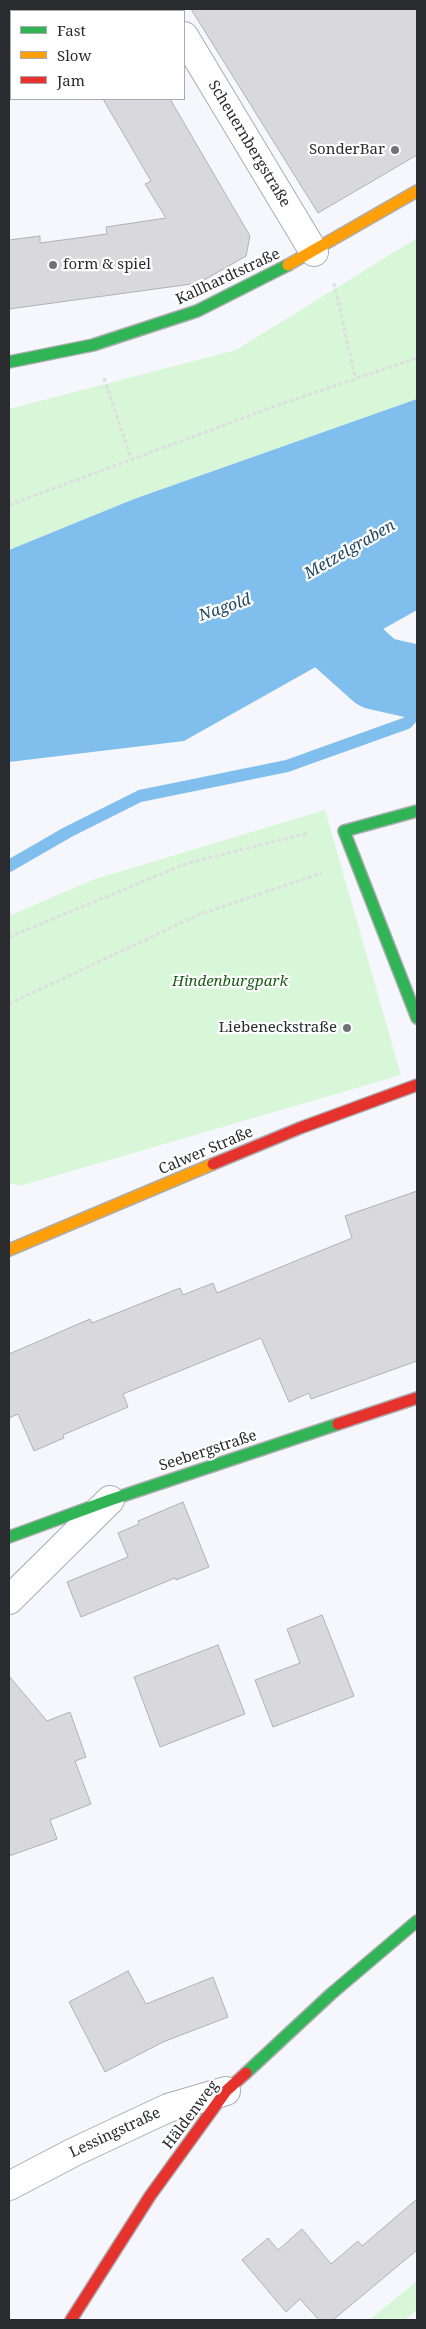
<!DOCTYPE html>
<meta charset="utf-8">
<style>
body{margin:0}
#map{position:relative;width:426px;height:2329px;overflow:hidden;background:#f6f7fc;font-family:"Noto Serif",serif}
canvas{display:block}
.frame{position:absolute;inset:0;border:10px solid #2a2b2f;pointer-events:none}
.legend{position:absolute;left:10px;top:10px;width:175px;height:90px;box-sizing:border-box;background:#fff;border:1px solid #aaaaac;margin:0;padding:6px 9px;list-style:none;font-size:15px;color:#2a2b2f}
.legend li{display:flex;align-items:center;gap:10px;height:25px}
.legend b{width:25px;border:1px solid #aaaaac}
</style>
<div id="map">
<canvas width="426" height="2329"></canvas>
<div class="frame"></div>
<ul class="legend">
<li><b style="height:6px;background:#30b455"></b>Fast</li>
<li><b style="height:6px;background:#ff9f0a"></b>Slow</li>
<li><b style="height:6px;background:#e5322d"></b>Jam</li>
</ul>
</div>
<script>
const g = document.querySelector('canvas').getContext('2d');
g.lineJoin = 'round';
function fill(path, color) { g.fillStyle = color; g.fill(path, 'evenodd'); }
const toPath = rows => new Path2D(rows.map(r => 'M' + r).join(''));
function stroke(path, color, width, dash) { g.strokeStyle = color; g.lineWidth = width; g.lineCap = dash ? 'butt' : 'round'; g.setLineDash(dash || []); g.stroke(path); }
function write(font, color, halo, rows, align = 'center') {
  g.font = font + ' "Noto Serif",serif'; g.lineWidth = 4.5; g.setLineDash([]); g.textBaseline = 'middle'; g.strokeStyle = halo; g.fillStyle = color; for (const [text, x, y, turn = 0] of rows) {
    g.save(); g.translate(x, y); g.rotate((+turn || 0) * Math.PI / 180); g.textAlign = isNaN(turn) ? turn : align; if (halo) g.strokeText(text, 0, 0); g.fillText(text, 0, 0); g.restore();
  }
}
fill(toPath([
 [417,238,417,399,134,499,9,550,9,409,236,350],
 [325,810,401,1075,20,1186,9,1183,9,916,92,880],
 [417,2281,417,2310,405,2320,369,2320]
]), '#d8f6d8');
fill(toPath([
 [417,399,417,610,184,741,9,762,9,550,134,499]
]), '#80bfed');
stroke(toPath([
 [9,866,68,832,140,796,287,766,407,723,417,712]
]), '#80bfed', 12);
stroke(toPath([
 [270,592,282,588,377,673,417,682]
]), '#80bfed', 74);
const building = toPath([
 [191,9,417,9,417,155,318,213,191,9],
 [103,99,170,99,250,236,246,256,199,283,9,309,9,240,40,236,40,243,107,234,106,227,166,218,145,184,151,181,103,99],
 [417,1191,417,1361,311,1399,309,1393,289,1402,261,1338,123,1394,128,1407,63,1435,64,1438,34,1451,18,1414,9,1418,9,1354,90,1319,92,1323,180,1288,183,1295,213,1283,217,1293,352,1238,345,1216,417,1191],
 [183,1502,209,1567,176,1580,175,1578,81,1617,67,1582,128,1557,118,1533,139,1524,138,1521,183,1502],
 [322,1615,354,1696,273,1727,255,1680,300,1663,287,1629,322,1615],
 [218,1645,245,1714,160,1747,134,1677,218,1645],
 [9,1676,47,1721,70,1712,86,1757,75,1761,91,1804,50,1820,57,1839,9,1856,9,1676],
 [128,1971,146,2004,213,1977,228,2017,163,2042,105,2072,69,2002,128,1971],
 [417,2199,417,2250,333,2320,319,2320,300,2299,286,2312,242,2260,268,2238,278,2250,302,2229,331,2264,358,2241,362,2246,417,2199]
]);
fill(building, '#d9d8dc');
stroke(building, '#b1b1b4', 1);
const street = toPath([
 [167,9,169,11],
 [184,36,314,252],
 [9,1600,110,1500],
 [9,2186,74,2152,168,2108,226,2091]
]);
const fast = toPath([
 [9,362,93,345,197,311,288,265],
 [417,811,344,831,417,1018],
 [9,1537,110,1500,338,1424],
 [246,2073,331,1994,417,1921]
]);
const slow = toPath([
 [288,265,417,191],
 [9,1250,213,1164]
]);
const jam = toPath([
 [213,1164,300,1128,417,1085],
 [338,1424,417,1398],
 [71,2320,150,2196,226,2091,246,2073]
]);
stroke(street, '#abacb0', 30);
stroke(fast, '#abacb0', 14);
stroke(slow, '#abacb0', 14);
stroke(jam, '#abacb0', 14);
stroke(toPath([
 [334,283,355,377],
 [104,378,131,458],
 [9,505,278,405,417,358],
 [9,937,188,863,309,833],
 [9,1004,200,914,322,873]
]), '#dddee0', 3, [4, 2.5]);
stroke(street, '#fefeff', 28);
stroke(fast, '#30b455', 11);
stroke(slow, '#ff9f0a', 11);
stroke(jam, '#e5322d', 11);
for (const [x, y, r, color] of [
 [395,150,5,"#717277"],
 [53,265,5,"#717277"],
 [347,1028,5,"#717277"]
]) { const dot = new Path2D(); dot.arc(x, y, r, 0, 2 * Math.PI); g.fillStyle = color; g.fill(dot); stroke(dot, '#fff', 2); }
write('15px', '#2a2b2f', '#fff', [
 ["Scheuernbergstraße",249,144,59],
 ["Kallhardtstraße",228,277,-25],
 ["Calwer Straße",206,1151,-23],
 ["Seebergstraße",208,1451,-18],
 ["Häldenweg",191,2115,-53],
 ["Lessingstraße",115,2133,-25]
]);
write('15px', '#2a2b2f', '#fff', [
 ["SonderBar",385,150],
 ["form & spiel",63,265,"left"],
 ["Liebeneckstraße",337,1028]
], 'right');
write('italic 15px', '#195f16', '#fff', [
 ["Hindenburgpark",230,982]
]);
write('italic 16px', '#224762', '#fff', [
 ["Metzelgraben",350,550,-30],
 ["Nagold",225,608,-19]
]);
</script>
